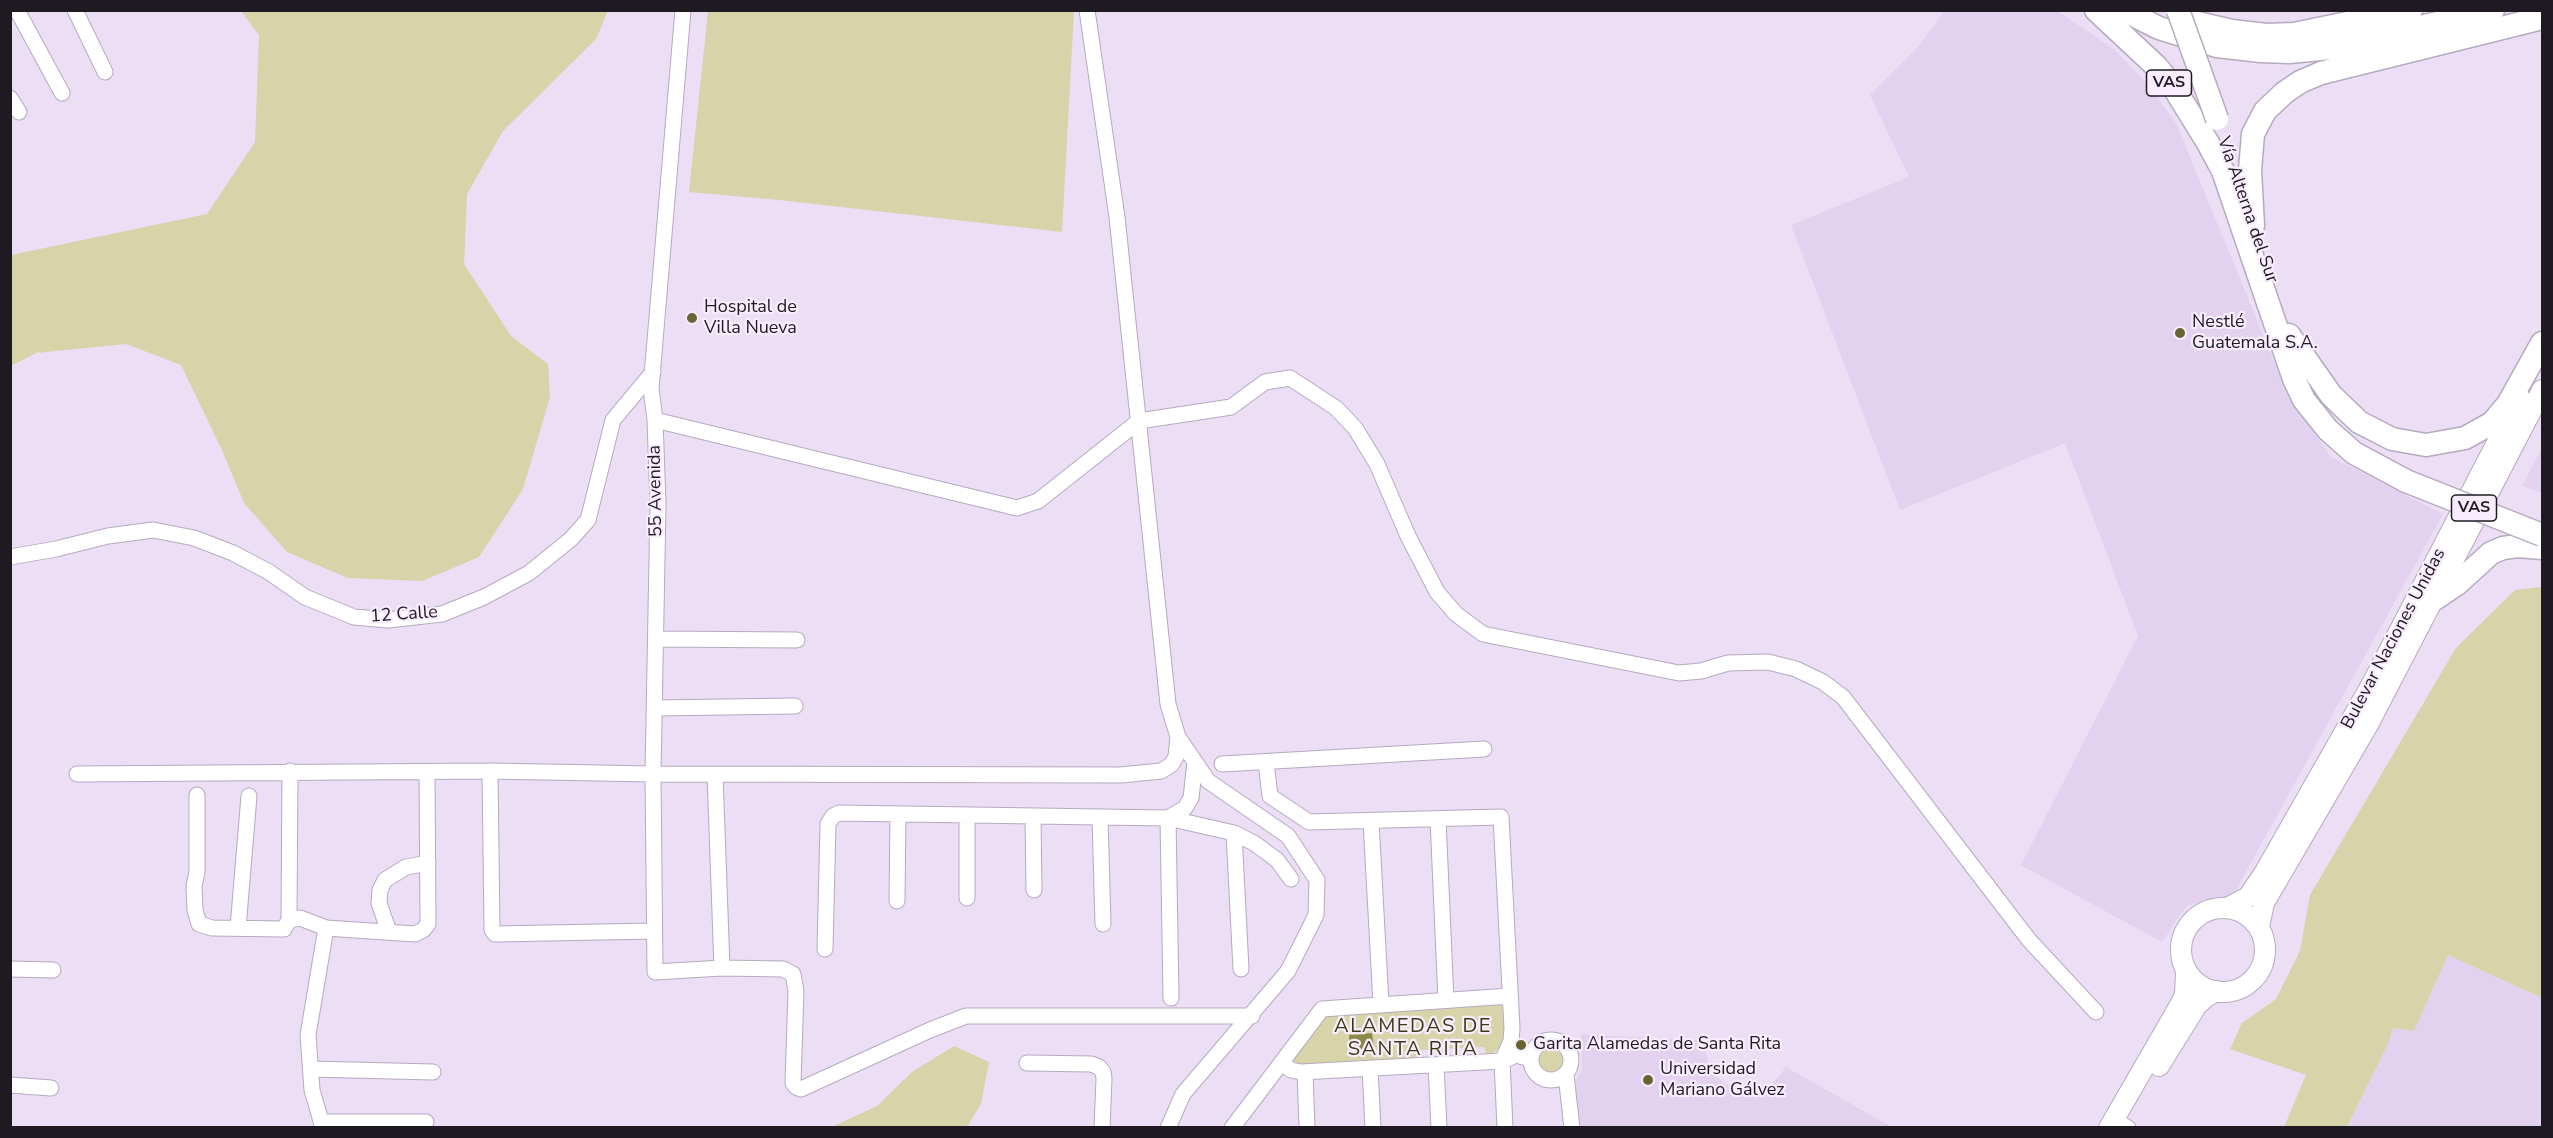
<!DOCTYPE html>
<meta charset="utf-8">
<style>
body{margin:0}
#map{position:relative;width:2553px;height:1138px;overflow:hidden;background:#ebdef5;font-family:"Nunito Sans",sans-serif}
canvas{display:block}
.frame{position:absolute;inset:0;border:12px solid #1f1a22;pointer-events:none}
</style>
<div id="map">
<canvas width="2553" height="1138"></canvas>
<div class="frame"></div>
</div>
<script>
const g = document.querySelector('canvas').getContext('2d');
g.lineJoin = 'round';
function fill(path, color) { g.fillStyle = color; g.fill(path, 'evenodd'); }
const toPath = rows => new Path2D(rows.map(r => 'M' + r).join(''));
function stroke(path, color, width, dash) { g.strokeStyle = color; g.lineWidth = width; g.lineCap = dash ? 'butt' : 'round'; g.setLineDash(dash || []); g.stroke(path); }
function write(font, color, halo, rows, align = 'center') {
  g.font = font + ' "Nunito Sans",sans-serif'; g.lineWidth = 4.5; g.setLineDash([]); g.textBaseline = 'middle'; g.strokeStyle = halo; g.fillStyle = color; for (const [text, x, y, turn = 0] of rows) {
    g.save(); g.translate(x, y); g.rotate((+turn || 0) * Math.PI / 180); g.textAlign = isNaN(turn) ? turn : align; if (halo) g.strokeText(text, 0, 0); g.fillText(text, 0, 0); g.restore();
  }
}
fill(toPath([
 [1944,11,2058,11,2115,50,2149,86,2176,123,2289,398,2331,457,2443,514,2236,890,2223,899,2187,905,2162,942,2021,865,2138,636,2065,443,1900,510,1791,225,1909,177,1870,95,1920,45],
 [2542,448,2542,493,2522,486],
 [2448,955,2542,998,2542,1127,2347,1128,2389,1042,2393,1028,2414,1030],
 [1581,1034,1707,1041,1706,1054,1711,1071,1724,1083,1732,1087,1752,1091,1762,1089,1771,1085,1786,1067,1892,1127,1579,1127,1575,1083,1582,1068]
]), '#e3d2ef');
fill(toPath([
 [241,11,608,11,596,39,503,131,467,194,464,264,511,336,548,364,550,397,523,489,479,557,422,581,348,578,287,552,244,503,222,450,181,365,126,344,36,353,11,366,11,255,207,214,255,142,259,35],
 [708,11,1074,11,1062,232,779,200,689,192],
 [2542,587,2542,998,2448,955,2414,1031,2393,1028,2389,1042,2347,1127,2284,1127,2306,1075,2230,1049,2242,1023,2276,999,2300,951,2310,895,2456,648,2515,590],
 [1500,1004,1503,1007,1505,1041,1502,1046,1491,1055,1486,1054,1484,1047,1421,1050,1421,1055,1417,1059,1300,1066,1295,1063,1292,1059,1323,1015],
 '1537 1060a15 15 0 1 1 30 0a15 15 0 1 1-30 0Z',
 [954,1046,989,1062,981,1104,967,1127,832,1127,877,1106,912,1072]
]), '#d7d4a9');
fill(toPath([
 [1372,1033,1374,1048,1350,1050,1349,1035]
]), '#8e894a');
const minor = toPath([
 [17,10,62,93],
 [75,10,105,72],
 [683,10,651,388,655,420,658,504,653,774,655,972,722,968,783,969,793,974,796,991,793,1083,796,1087,801,1089,930,1030,966,1016,1252,1016],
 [1087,10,1117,217,1168,704,1178,737,1208,781,1288,836,1317,880,1316,915,1288,971,1183,1094,1168,1128],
 [10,98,19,112],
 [655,420,1017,508,1038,501,1139,421,1231,407,1265,382,1290,378,1336,408,1355,428,1377,464,1408,536,1437,592,1456,614,1483,634,1679,673,1701,671,1728,663,1768,662,1796,669,1823,682,1843,697,2029,940,2096,1012],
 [10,557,56,549,108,536,153,530,194,538,233,553,269,572,305,597,354,617,388,620,442,614,484,597,529,573,571,539,588,520,613,420,653,372],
 [656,639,797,640],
 [655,708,795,706],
 [1266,762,1270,796,1309,822,1501,817,1512,1028,1511,1041,1502,1061,1505,1128],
 [1222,764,1484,749],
 [490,771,492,930,495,934,654,931],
 [77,774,490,771,653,774,1121,775,1161,771,1171,765,1176,757,1178,737],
 [715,774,722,968],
 [197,795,197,872,194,886,195,910,199,924,212,928,284,929,289,920,290,771],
 [1033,816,1034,890],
 [1100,817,1103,924],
 [1438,819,1446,1000],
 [1371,821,1381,1004],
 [1234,833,1254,843,1277,860,1291,879],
 [967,898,967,815],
 [897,901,898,814],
 [289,920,300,918,326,928,415,934,423,930,428,924,427,772],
 [238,928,249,796],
 [389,932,379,903,380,890,385,880,406,867,428,863],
 [825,949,828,824,833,816,839,813,1168,818,1185,808,1191,798,1195,762],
 [10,969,53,970],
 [1171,998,1168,818,1234,833,1241,969],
 '1531 1060a20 20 0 1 1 40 0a20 20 0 1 1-40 0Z',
 [1027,1063,1091,1064,1099,1067,1103,1072,1104,1079,1102,1128],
 [1281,1063,1291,1070,1301,1072,1502,1061,1516,1055,1531,1059],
 [1436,1065,1439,1128],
 [1370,1068,1373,1128],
 [311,1069,433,1072],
 [1305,1072,1307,1128],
 [1566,1075,1572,1128],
 [10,1085,51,1088],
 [321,1122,426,1122],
 [2123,1125,2128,1128],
 [323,1128,312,1090,308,1035,326,928],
 [1232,1128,1322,1009,1510,996]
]);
const major = toPath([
 '2181 950a42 42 0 1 1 84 0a42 42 0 1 1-84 0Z',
 [2227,908,2248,897,2265,872,2373,682,2520,398],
 [2259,927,2264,903,2369,723,2542,390],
 [2159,1066,2197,1005,2207,996,2217,991],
 [2109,1128,2180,1005,2185,995,2186,971]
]);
const highway = toPath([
 [2096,10,2157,67,2174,88,2208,143,2223,171,2294,379,2304,400,2328,430,2354,453,2406,481],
 [2123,10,2159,28,2217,46,2261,51,2289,52,2331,48,2493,10],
 [2180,19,2232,31,2266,35,2294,34,2411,10],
 [2253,226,2250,170,2253,134,2265,111,2284,93,2300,82,2321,73,2542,18],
 [2289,335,2331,395,2359,422,2392,439,2426,445,2465,438,2492,423,2508,404,2542,343],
 [2435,599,2457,584,2491,553,2503,548,2518,546,2542,548]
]);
stroke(minor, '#b6aabf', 17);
stroke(major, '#b6aabf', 22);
stroke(highway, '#b6aabf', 25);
stroke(minor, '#fff', 15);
stroke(major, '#fff', 20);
stroke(highway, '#fff', 22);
const highwayBridge = toPath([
 [2178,10,2217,119],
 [2406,481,2542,535]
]);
stroke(highwayBridge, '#b6aabf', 25, []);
stroke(highwayBridge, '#fff', 22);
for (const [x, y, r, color] of [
 [692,318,6,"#696532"],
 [2180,333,6,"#696532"],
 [1521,1045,6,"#696532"],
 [1648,1080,6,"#696532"]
]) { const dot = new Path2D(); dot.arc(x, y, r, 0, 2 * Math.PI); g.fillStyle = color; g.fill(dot); stroke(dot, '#f7edff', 2); }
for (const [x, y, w] of [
 [2169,83,45],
 [2474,508,45]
]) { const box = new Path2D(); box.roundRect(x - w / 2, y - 13, w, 26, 4.5); g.fillStyle = '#f7edff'; g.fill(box); stroke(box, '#1f1a22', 1.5); }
write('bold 16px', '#1f1a22', null, [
 ["VAS",2169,83],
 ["VAS",2474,508]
]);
write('18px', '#1f1a22', '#f7edff', [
 ["Vía Alterna del Sur",2247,210,71],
 ["55 Avenida",656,491,-91],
 ["12 Calle",404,615,-4],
 ["Bulevar Naciones Unidas",2394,639,-62]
]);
write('18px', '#1f1a22', '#f7edff', [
 ["Hospital de",704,308],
 ["Villa Nueva",704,329],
 ["Nestlé",2192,323],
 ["Guatemala S.A.",2192,344],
 ["Garita Alamedas de Santa Rita",1533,1045],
 ["Universidad",1660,1070],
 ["Mariano Gálvez",1660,1091]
], 'left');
g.letterSpacing = '1.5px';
write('20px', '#3c390f', '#f7edff', [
 ["ALAMEDAS DE",1413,1027],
 ["SANTA RITA",1413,1050]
]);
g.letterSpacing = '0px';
</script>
